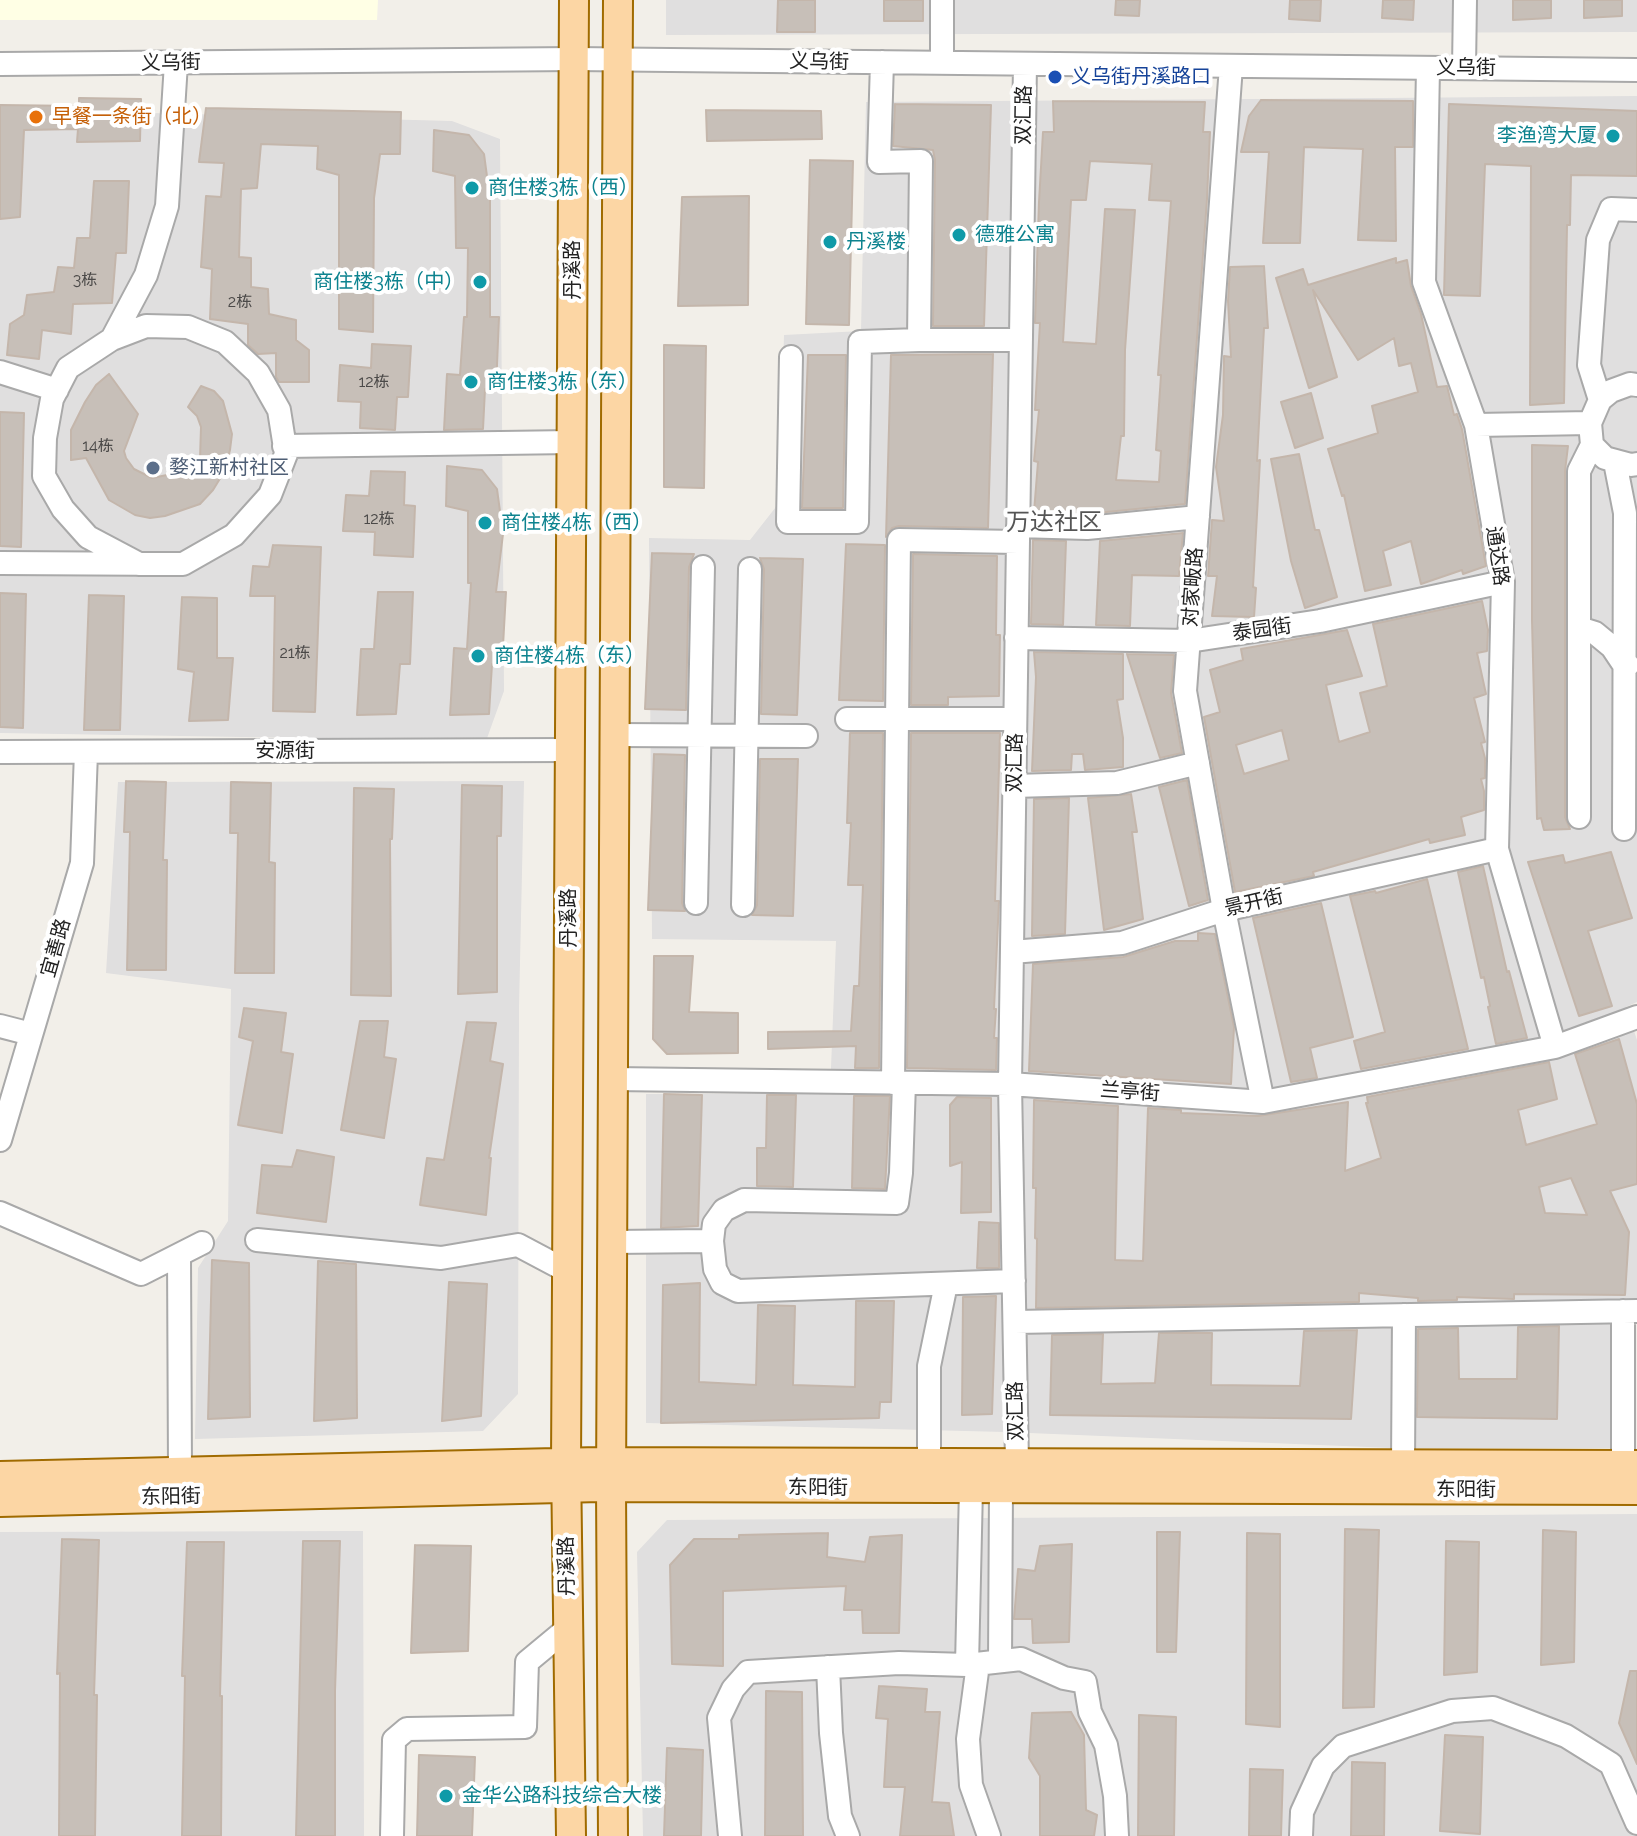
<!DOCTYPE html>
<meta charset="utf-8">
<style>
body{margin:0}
canvas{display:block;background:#f2efe9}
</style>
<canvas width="1637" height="1836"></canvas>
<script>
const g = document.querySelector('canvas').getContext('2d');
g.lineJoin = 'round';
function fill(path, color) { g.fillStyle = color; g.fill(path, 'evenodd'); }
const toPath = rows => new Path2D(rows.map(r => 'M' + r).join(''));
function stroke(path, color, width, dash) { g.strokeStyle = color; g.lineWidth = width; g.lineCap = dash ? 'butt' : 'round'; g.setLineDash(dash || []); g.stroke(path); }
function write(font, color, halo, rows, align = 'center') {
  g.font = font + ' Raleway,"Noto Sans SC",sans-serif'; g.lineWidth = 8; g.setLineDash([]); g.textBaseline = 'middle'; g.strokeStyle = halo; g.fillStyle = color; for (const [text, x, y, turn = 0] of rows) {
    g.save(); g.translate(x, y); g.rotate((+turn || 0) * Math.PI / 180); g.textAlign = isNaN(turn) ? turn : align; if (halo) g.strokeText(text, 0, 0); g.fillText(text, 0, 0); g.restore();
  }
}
fill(toPath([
 [666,0,1637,0,1637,32,666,35],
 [1637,96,1637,1002,1626,1007,1637,1040,1637,1321,1610,1321,1612,1448,1392,1448,1005,1432,646,1423,646,1094,830,1093,836,941,652,939,649,538,750,540,779,503,784,335,861,331,866,102],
 [0,109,452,121,500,139,504,691,486,741,0,733],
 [524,781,519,1008,518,1394,483,1431,195,1439,198,1268,228,1221,231,989,106,973,118,782],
 [1637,1514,1637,1836,643,1836,637,1552,667,1520],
 [363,1531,364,1836,0,1836,0,1532]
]), '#e0dfdf');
fill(toPath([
 [0,0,378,0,377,20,0,20]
]), '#ffffe5');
const building = toPath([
 [778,0,815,0,815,32,777,32,778,0],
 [884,0,923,0,923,21,884,21,884,0],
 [1116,0,1140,0,1139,16,1115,15,1116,0],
 [1290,0,1321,0,1320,21,1289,19,1290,0],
 [1383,0,1414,0,1413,20,1382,18,1383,0],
 [1513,0,1551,0,1551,18,1513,20,1513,0],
 [1584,0,1622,0,1622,16,1584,18,1584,0],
 [79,98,141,99,140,141,77,142,78,129,24,130,20,217,0,219,0,105,79,106,79,98],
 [1261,100,1413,101,1413,147,1395,147,1396,241,1358,240,1363,149,1304,147,1300,243,1263,243,1269,152,1241,152,1249,116,1261,100],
 [1053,101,1205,102,1203,132,1210,132,1207,199,1185,504,1087,514,1034,512,1038,462,1034,461,1039,410,1035,410,1040,323,1035,323,1039,202,1043,132,1054,132,1053,101],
 [1090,161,1152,164,1149,200,1171,201,1158,375,1161,375,1156,450,1161,451,1159,482,1116,480,1121,436,1124,436,1125,350,1135,210,1105,209,1096,344,1063,342,1071,200,1086,200,1090,161],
 [895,104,991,105,984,326,933,326,935,160,933,150,893,146,895,104],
 [1449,104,1637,111,1637,176,1571,175,1570,225,1567,225,1564,403,1530,405,1531,166,1485,164,1480,296,1444,295,1449,104],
 [206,108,401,112,400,154,380,154,374,198,373,332,339,329,339,175,317,169,318,146,261,144,257,188,241,189,239,257,251,258,251,287,268,289,269,314,296,320,296,340,309,350,309,382,279,382,276,377,276,353,258,354,248,345,248,324,210,319,212,269,201,267,206,196,221,197,224,163,199,162,206,108],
 [706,110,821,111,822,139,707,141,706,110],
 [434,130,469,135,484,154,490,199,490,317,499,317,496,389,485,389,483,429,444,430,447,374,460,375,464,317,467,317,468,248,456,248,455,176,433,171,434,130],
 [810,160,853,161,849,325,806,324,810,160],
 [94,181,129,181,126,253,116,253,112,303,73,304,71,334,42,330,39,359,7,355,10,324,24,315,27,295,54,292,58,267,74,268,77,238,90,238,94,181],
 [749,196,748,305,678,306,682,197,749,196],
 [1396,258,1396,263,1407,260,1411,286,1421,314,1437,387,1447,386,1454,415,1457,414,1462,429,1486,566,1463,574,1462,570,1421,584,1411,541,1383,551,1391,585,1365,591,1344,495,1342,496,1328,449,1378,433,1372,406,1418,392,1411,363,1399,366,1394,338,1358,360,1313,290,1337,377,1309,388,1276,278,1303,269,1308,285,1396,258],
 [1264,266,1268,328,1264,328,1257,461,1260,460,1253,587,1256,588,1254,617,1212,616,1217,576,1208,576,1212,520,1224,521,1216,467,1223,415,1224,356,1231,357,1228,301,1230,267,1264,266],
 [372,344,411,346,408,397,397,397,395,430,360,428,361,402,338,401,340,365,371,368,372,344],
 [664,345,706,346,704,488,664,487,664,345],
 [993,354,988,528,899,526,892,528,886,537,891,355,993,354],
 [808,355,846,355,843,508,802,508,808,355],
 [109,374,138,414,124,451,126,458,134,469,152,478,172,474,200,459,201,427,197,416,188,407,201,386,214,391,223,401,232,434,230,450,224,472,213,490,200,504,165,516,150,518,135,515,109,500,86,458,71,460,71,430,85,402,96,385,109,374],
 [1311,393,1323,438,1295,448,1281,402,1311,393],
 [0,412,24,413,21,547,0,546,0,412],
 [1532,445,1568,446,1565,471,1565,817,1570,829,1544,830,1541,818,1537,819,1532,620,1532,445],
 [1299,454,1315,530,1319,530,1337,597,1305,608,1291,561,1271,459,1299,454],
 [447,466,482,470,497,489,503,534,496,592,506,592,502,664,492,664,489,714,450,715,454,648,467,649,471,583,468,583,468,511,446,506,447,466],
 [371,471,405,472,404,505,415,506,413,557,374,555,375,532,343,531,346,495,369,496,371,471],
 [1183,533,1179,576,1132,575,1130,626,1096,625,1100,541,1183,533],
 [1033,540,1066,541,1063,625,1031,624,1033,540],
 [846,544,885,545,883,701,839,700,846,544],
 [273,545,321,547,315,712,273,711,275,596,250,596,253,566,269,567,273,545],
 [652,553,694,554,689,567,686,710,645,709,652,553],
 [913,554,997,556,996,635,1000,635,999,696,948,697,948,705,911,705,913,554],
 [760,558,803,559,797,715,761,714,764,569,760,558],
 [378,592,413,592,410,664,400,664,396,714,357,715,361,649,374,649,378,592],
 [0,593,26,594,23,728,0,727,0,593],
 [89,595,124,596,120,730,84,730,89,595],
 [182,597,217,598,217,658,233,658,228,720,189,721,194,672,178,669,182,597],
 [1482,601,1488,630,1487,651,1477,653,1486,694,1474,698,1485,742,1481,743,1485,758,1485,778,1481,779,1484,791,1484,810,1461,817,1465,835,1430,843,1429,839,1313,872,1314,876,1235,892,1204,717,1220,712,1210,670,1243,660,1241,649,1347,630,1362,676,1326,685,1339,742,1370,732,1360,693,1387,686,1373,624,1482,601],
 [1282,730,1289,760,1244,774,1236,745,1282,730],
 [1034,652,1123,654,1123,699,1117,700,1123,738,1123,767,1085,770,1083,754,1072,754,1071,770,1032,771,1036,677,1034,652],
 [1127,654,1174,655,1171,693,1182,753,1160,758,1127,654],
 [850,733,883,733,879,1068,855,1068,856,1046,768,1049,768,1032,851,1031,854,986,859,986,863,885,848,885,851,823,847,823,850,733],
 [911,733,1000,733,995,901,999,901,994,1009,996,1009,994,1038,997,1038,996,1070,907,1068,911,733],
 [654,754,685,755,682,903,685,911,648,910,654,754],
 [760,759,798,759,793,916,752,915,757,905,760,759],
 [1187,780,1208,900,1189,906,1159,787,1187,780],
 [126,781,166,782,163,860,167,860,166,970,127,970,130,832,124,832,126,781],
 [231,782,271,783,269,862,275,863,274,973,235,973,238,833,230,833,231,782],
 [462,785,502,786,501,836,497,836,497,992,458,994,462,785],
 [354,788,394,789,392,839,390,839,391,996,351,995,354,788],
 [1131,794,1137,832,1132,832,1143,919,1104,930,1088,798,1131,794],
 [1069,798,1065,934,1032,936,1034,799,1069,798],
 [1611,852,1632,918,1588,931,1612,1006,1579,1016,1528,862,1563,855,1565,863,1611,852],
 [1483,866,1507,972,1509,971,1527,1038,1496,1044,1488,1007,1490,1006,1484,977,1481,978,1458,872,1483,866],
 [1427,879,1468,1049,1361,1069,1354,1041,1385,1032,1350,896,1375,891,1376,893,1427,879],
 [1321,903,1353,1037,1310,1048,1317,1078,1291,1082,1253,918,1321,903],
 [1198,933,1215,934,1234,1027,1231,1084,1029,1071,1033,964,1123,957,1175,941,1198,941,1198,933],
 [654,956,693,956,689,1012,738,1013,738,1053,667,1054,653,1039,654,956],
 [244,1008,286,1013,281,1052,293,1054,282,1133,238,1125,253,1041,239,1037,244,1008],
 [360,1021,388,1021,384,1057,396,1059,384,1138,341,1130,360,1021],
 [467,1022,496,1023,490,1061,503,1064,489,1158,491,1158,486,1215,420,1205,427,1158,444,1160,467,1022],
 [1619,1039,1637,1104,1637,1184,1610,1191,1629,1232,1625,1295,1514,1294,1514,1299,1457,1297,1457,1300,1418,1301,1418,1298,1359,1293,1359,1302,1036,1308,1037,1239,1035,1238,1036,1188,1033,1188,1034,1100,1118,1106,1115,1260,1143,1261,1148,1108,1181,1110,1181,1113,1258,1116,1348,1102,1345,1171,1381,1158,1366,1103,1368,1103,1367,1097,1549,1062,1557,1099,1518,1110,1526,1145,1597,1124,1575,1054,1619,1039],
 [1571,1178,1587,1215,1545,1213,1539,1187,1571,1178],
 [664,1094,702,1095,698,1226,661,1228,664,1094],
 [767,1095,796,1095,793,1187,757,1186,757,1148,766,1148,767,1095],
 [854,1096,890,1096,885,1189,852,1188,854,1096],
 [957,1097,991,1098,991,1212,961,1213,962,1162,950,1166,950,1105,957,1097],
 [297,1150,334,1157,326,1222,257,1213,262,1165,292,1167,297,1150],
 [979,1222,999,1223,999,1268,977,1268,979,1222],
 [212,1260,249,1263,250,1417,208,1419,212,1260],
 [318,1261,356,1264,357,1418,314,1421,318,1261],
 [449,1282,487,1284,481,1416,442,1421,449,1282],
 [700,1283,699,1382,756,1385,758,1305,795,1306,793,1385,855,1387,856,1301,894,1301,891,1402,880,1402,879,1418,661,1423,663,1285,700,1283],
 [996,1296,992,1414,962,1415,963,1297,996,1296],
 [1559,1326,1557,1419,1417,1417,1418,1329,1458,1328,1459,1379,1517,1379,1518,1327,1559,1326],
 [1357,1330,1351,1419,1050,1415,1052,1335,1103,1334,1101,1384,1155,1383,1159,1333,1212,1333,1211,1385,1300,1386,1304,1331,1357,1330],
 [1345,1529,1379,1530,1374,1707,1343,1708,1345,1529],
 [1543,1530,1576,1532,1574,1662,1541,1665,1543,1530],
 [1157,1532,1180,1532,1176,1652,1157,1652,1157,1532],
 [828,1533,827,1557,865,1562,870,1537,902,1535,899,1633,863,1633,862,1610,844,1610,846,1586,723,1591,723,1666,672,1664,670,1565,694,1539,739,1539,739,1535,828,1533],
 [1247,1533,1280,1534,1280,1727,1246,1724,1247,1533],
 [62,1539,99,1540,94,1695,97,1695,95,1836,59,1836,60,1673,57,1674,62,1539],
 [303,1541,340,1541,335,1691,335,1836,296,1836,303,1541],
 [1446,1541,1479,1542,1477,1672,1444,1675,1446,1541],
 [187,1542,224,1542,220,1696,222,1696,221,1836,182,1836,185,1676,182,1676,187,1542],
 [1072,1544,1069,1642,1033,1643,1032,1619,1014,1619,1018,1569,1035,1571,1040,1546,1072,1544],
 [415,1545,471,1546,468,1651,411,1653,415,1545],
 [1630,1671,1637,1671,1637,1764,1619,1723,1630,1671],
 [879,1686,927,1689,925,1712,940,1712,932,1802,949,1803,954,1836,900,1836,905,1787,884,1787,888,1719,876,1718,879,1686],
 [766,1691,802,1692,803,1836,765,1836,766,1691],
 [1071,1712,1084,1735,1086,1810,1097,1815,1094,1836,1040,1836,1040,1776,1029,1758,1032,1713,1071,1712],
 [1139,1715,1176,1717,1174,1836,1138,1836,1139,1715],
 [1445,1735,1483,1737,1480,1834,1440,1831,1445,1735],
 [667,1748,703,1750,701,1836,664,1836,667,1748],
 [419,1755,475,1757,472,1836,417,1836,419,1755],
 [1352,1762,1385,1763,1384,1836,1351,1836,1352,1762],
 [1250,1769,1283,1770,1281,1836,1249,1836,1250,1769]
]);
fill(building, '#c7bfb8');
stroke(building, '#c4b6ab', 2);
const minor = toPath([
 [882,62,879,162,921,161,919,340,1021,340],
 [942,63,942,0],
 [0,64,574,59,1637,70],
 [1231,66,1185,691,1224,910,1263,1102],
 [1428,68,1424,282,1476,425,1503,582,1497,849,1555,1047],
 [1464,68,1465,0],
 [112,339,146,275,167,206,176,63],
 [791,357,788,522,857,522,860,342,919,340],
 [0,372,57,390],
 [1637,385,1630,384,1611,391,1600,400,1590,423,1592,445,1605,458,1631,465,1637,464],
 [1600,400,1589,365,1598,240,1611,209,1637,210],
 [1476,425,1590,423],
 [284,446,572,442],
 [1615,462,1625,513,1624,829],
 [1018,526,1087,528,1198,517],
 [0,563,183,564,234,535,270,495,286,454,279,410,258,373,225,342,188,327,146,326,112,339,68,368,52,399,45,438,44,476,63,509,88,537,139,564],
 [1579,628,1595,633,1612,647,1624,665,1628,665],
 [1016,638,1189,641,1320,621,1503,582],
 [847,719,1015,719],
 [615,735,806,736],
 [0,752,570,750],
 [1014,786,1117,783,1198,763],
 [1579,817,1579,471,1592,445],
 [696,903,703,567],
 [743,905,750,569],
 [1012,952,1122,943,1224,910,1497,849],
 [0,1026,31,1034],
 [613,1079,1010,1084,1263,1102,1555,1047,1637,1017],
 [893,1083,899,540,1018,542],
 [904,1083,901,1173,897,1203,744,1200,724,1210,714,1224,712,1241,715,1269,722,1283,738,1291,1014,1281],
 [0,1140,82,863,86,752],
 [0,1213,141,1274,202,1243],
 [257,1240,441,1258,518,1245,567,1271],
 [612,1242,712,1241],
 [179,1255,180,1472],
 [1623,1311,1623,1465],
 [1015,1322,1637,1311],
 [929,1462,929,1366,946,1284],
 [1017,1463,1010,1084,1025,64],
 [1403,1464,1404,1315],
 [1000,1661,1001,1488],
 [978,1664,968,1739,971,1785,989,1836],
 [967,1665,971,1488],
 [828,1667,831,1733,840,1816,848,1836],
 [392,1836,394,1740,407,1729,525,1727,527,1662,568,1628],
 [730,1836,719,1718,733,1689,748,1672,899,1663,967,1665,1021,1659,1064,1678,1085,1682,1090,1712,1106,1745,1115,1796,1117,1836],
 [1301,1836,1302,1812,1323,1766,1343,1746,1452,1711,1493,1708,1566,1736,1611,1764,1637,1823]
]);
const major = toPath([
 [0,1476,599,1462,1637,1465],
 [0,1502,600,1487,1637,1490],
 [571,1836,566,1462,574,0],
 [613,1836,611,1487,618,0]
]);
stroke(minor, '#a9a9a9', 26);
stroke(major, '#a06b00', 32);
stroke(minor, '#fff', 22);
stroke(major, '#fcd6a4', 28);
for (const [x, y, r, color] of [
 [1055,77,8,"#1a4fb4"],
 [36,117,8,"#e8710a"],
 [1613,136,8,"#0f9aa8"],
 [472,188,8,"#0f9aa8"],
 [959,235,8,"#0f9aa8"],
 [830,242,8,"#0f9aa8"],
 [480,282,8,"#0f9aa8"],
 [471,382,8,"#0f9aa8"],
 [153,468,8,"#5c6f8a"],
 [485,523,8,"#0f9aa8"],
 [478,656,8,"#0f9aa8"],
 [446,1796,8,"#0f9aa8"]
]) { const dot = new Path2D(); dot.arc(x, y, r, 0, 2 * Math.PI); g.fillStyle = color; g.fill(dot); stroke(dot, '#fff', 3); }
write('16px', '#4b4948', null, [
 ["3栋",85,280],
 ["2栋",240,302],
 ["12栋",374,382],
 ["14栋",98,446],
 ["12栋",379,519],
 ["21栋",295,653]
]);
write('20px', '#222', '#fff', [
 ["义乌街",819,62,1],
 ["义乌街",171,63,-1],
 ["义乌街",1466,68],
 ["双汇路",1024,115,-89],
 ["丹溪路",573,270,-90],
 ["通达路",1497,556,82],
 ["对家畈路",1193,587,-86],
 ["泰园街",1262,630,-8],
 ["安源街",285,751],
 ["双汇路",1015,763,-89],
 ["景开街",1254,903,-13],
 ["丹溪路",569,918,-90],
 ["宜善路",56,948,-74],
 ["兰亭街",1130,1092,4],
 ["双汇路",1016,1411,-91],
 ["东阳街",818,1488],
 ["东阳街",1466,1490],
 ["东阳街",171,1497,-1],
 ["丹溪路",567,1566,-91]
]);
write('20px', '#164399', '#fff', [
 ["义乌街丹溪路口",1071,77]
], 'left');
write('20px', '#c56008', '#fff', [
 ["早餐一条街（北）",52,117]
], 'left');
write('20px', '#0d838f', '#fff', [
 ["李渔湾大厦",1597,136,"right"],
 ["商住楼3栋（西）",488,188],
 ["德雅公寓",975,235],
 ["丹溪楼",846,242],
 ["商住楼3栋（中）",464,282,"right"],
 ["商住楼3栋（东）",487,382],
 ["商住楼4栋（西）",501,523],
 ["商住楼4栋（东）",494,656],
 ["金华公路科技综合大楼",462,1796]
], 'left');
write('20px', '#4e5e75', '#fff', [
 ["婺江新村社区",169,468]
], 'left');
write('24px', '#555', '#fff', [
 ["万达社区",1054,523]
]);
</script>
